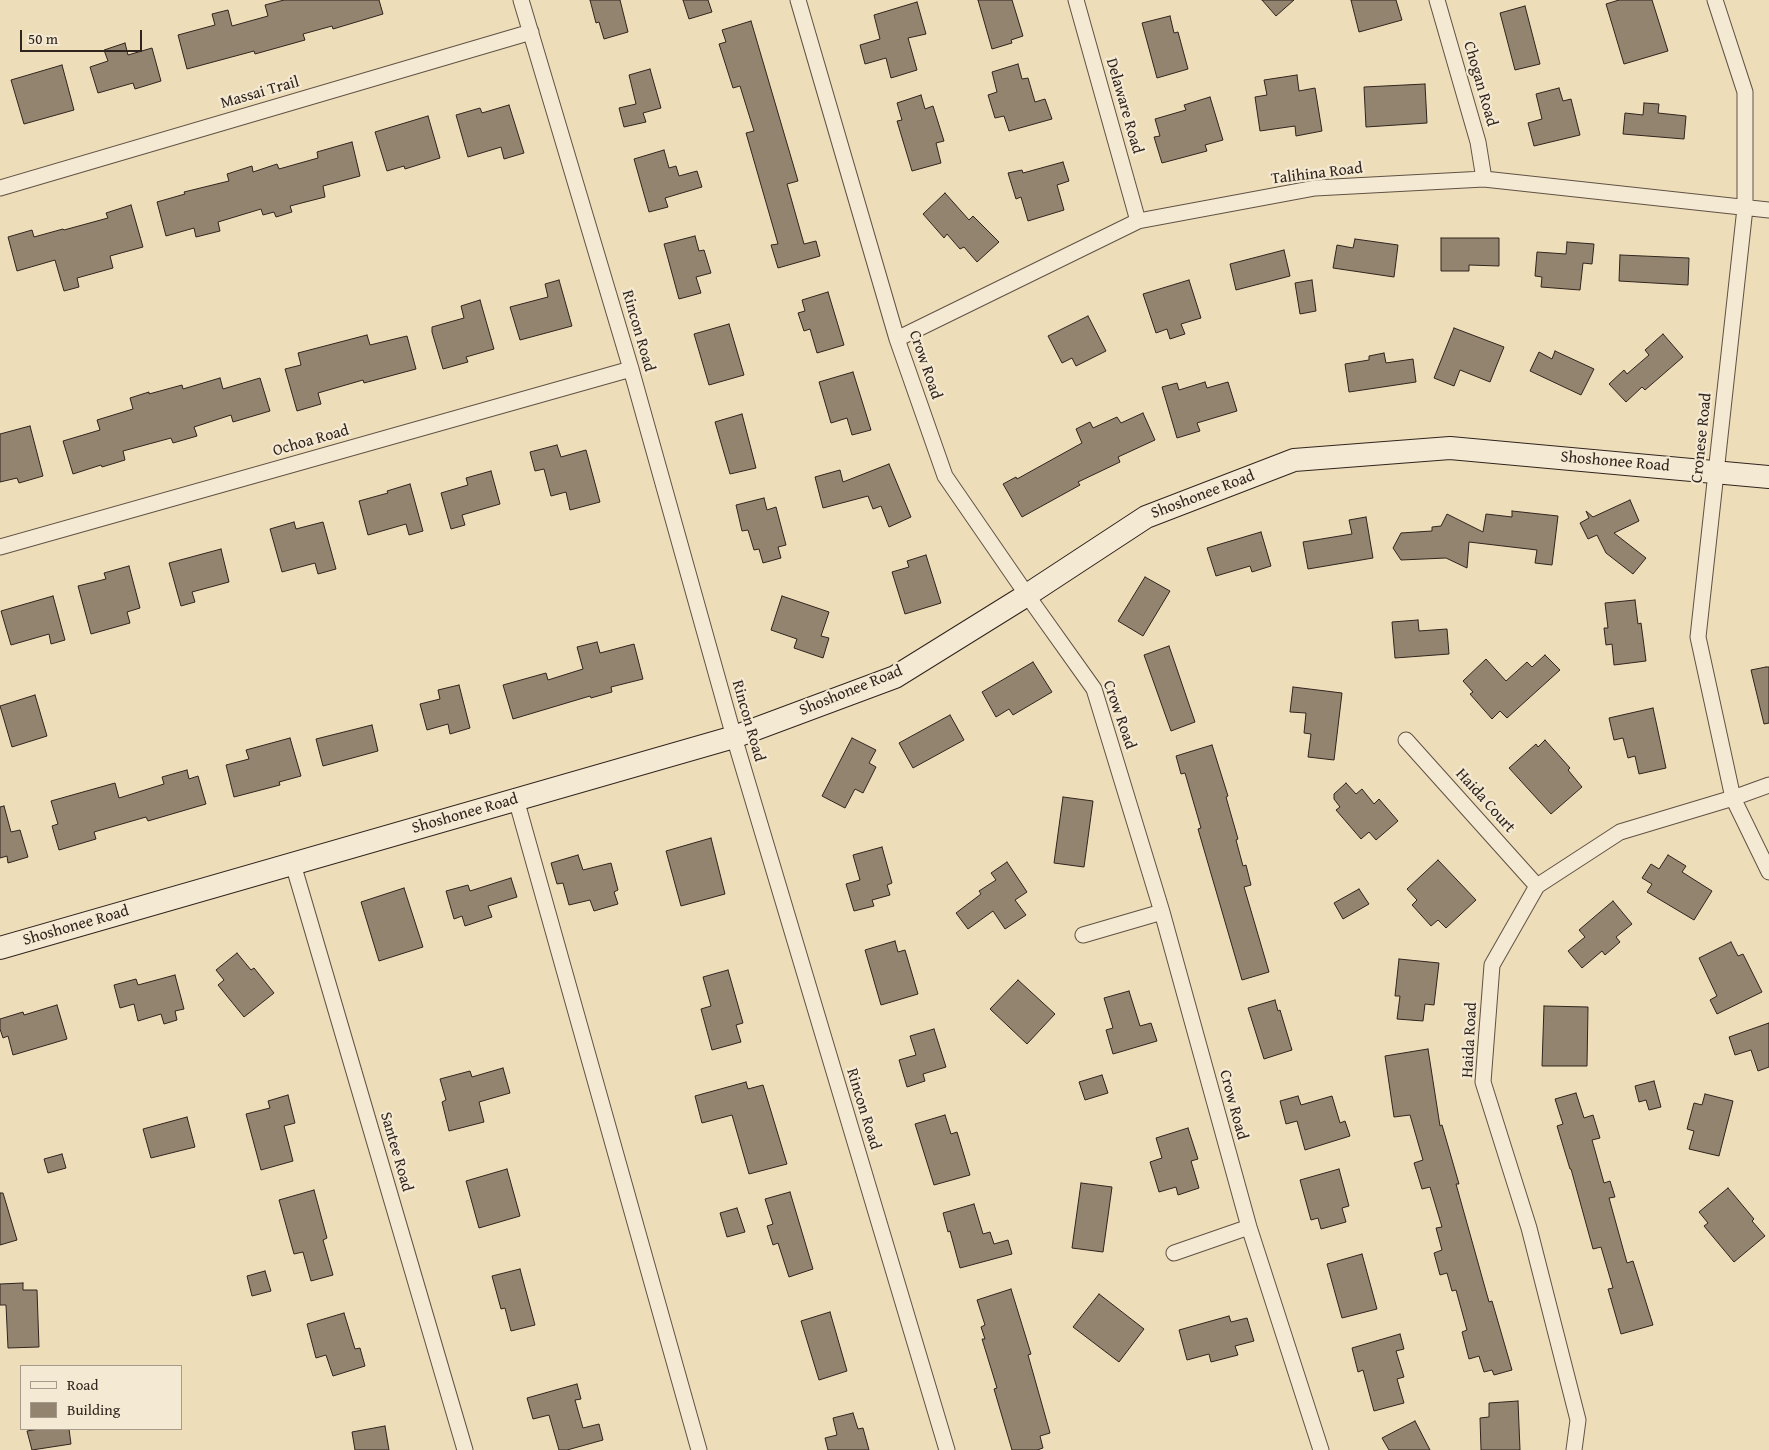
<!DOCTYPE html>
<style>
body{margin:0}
#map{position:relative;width:1769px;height:1450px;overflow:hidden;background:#eeddb9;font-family:"Gentium Book Plus",serif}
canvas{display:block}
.legend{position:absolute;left:20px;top:1365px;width:162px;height:65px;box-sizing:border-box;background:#f4e9d2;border:1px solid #a69a8a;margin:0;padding:6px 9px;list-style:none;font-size:15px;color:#30241e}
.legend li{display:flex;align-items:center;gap:10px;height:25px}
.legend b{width:25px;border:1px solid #a69a8a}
.scale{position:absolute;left:20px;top:30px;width:122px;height:22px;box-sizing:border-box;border:2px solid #30241e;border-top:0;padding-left:6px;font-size:15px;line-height:18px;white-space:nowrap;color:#30241e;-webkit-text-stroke:4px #f4e9d2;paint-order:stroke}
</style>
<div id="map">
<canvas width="1769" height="1450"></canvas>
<ul class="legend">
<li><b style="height:6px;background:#f4e9d2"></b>Road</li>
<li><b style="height:14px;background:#93846f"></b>Building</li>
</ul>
<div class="scale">50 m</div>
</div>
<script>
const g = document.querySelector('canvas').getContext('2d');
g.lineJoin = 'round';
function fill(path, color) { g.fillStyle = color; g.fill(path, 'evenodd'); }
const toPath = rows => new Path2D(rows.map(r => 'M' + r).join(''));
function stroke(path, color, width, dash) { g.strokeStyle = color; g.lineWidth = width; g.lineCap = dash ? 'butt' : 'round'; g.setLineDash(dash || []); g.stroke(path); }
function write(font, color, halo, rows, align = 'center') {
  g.font = font + ' "Gentium Book Plus",serif'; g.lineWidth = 4.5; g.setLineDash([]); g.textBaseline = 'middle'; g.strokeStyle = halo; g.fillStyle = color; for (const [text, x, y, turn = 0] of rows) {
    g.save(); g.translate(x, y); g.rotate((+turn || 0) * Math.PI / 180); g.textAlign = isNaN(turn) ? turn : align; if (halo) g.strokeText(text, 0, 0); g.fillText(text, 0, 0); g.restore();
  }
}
const building = toPath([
 [284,0,379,0,383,14,333,29,332,26,303,34,305,40,255,54,254,51,187,69,178,35,215,25,212,14,228,10,232,26,268,16,265,5,284,0],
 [590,0,620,0,628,32,604,39,599,22,596,23,590,0],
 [683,0,708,0,712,12,689,19,683,0],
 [978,0,1012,0,1023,36,1011,40,1012,43,992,49,978,0],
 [1262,0,1294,0,1276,16,1262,0],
 [1351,0,1396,0,1402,20,1359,32,1351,0],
 [1619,0,1652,0,1668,51,1624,64,1606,4,1619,0],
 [917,2,926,34,908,38,917,70,891,78,886,58,865,64,860,45,880,39,874,15,917,2],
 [1525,6,1540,64,1515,70,1500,13,1525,6],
 [1170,16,1174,33,1178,32,1188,69,1157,78,1142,23,1170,16],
 [751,21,798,181,787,184,804,244,816,241,820,256,778,268,771,245,778,244,746,133,754,131,740,86,733,88,719,44,726,42,722,30,751,21],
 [125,43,128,55,152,48,161,81,135,89,133,83,98,93,90,67,108,61,104,50,125,43],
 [1018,64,1022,79,1028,78,1035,102,1045,99,1052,119,1009,131,1004,116,995,118,988,95,997,92,992,72,1018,64],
 [62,65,74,110,24,124,11,80,62,65],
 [650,69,661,108,643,113,646,122,624,127,619,108,636,104,629,75,650,69],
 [1297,75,1299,91,1315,88,1322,131,1296,136,1295,126,1260,131,1255,97,1267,95,1264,80,1297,75],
 [1425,84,1427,123,1366,127,1364,87,1425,84],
 [1559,88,1563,101,1571,99,1580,135,1534,146,1528,123,1542,119,1536,94,1559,88],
 [921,95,925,109,933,106,944,141,936,143,941,163,912,171,897,121,902,120,897,103,921,95],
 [1210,97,1223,140,1205,145,1207,151,1162,163,1154,137,1160,136,1155,119,1186,110,1184,105,1210,97],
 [1644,103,1659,104,1658,113,1686,116,1684,139,1623,134,1625,113,1643,115,1644,103],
 [509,105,524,153,504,159,501,147,468,157,456,115,480,108,482,113,509,105],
 [428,116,440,158,405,169,404,166,387,171,375,132,428,116],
 [352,142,360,176,323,186,325,197,290,206,292,212,276,217,274,212,263,215,261,209,218,222,220,231,196,237,194,228,166,236,157,202,185,194,184,192,229,181,227,174,252,166,253,172,277,164,279,169,318,158,317,152,352,142],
 [664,150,669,168,676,166,679,176,697,171,702,187,665,198,668,207,649,212,634,159,664,150],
 [1063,162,1069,181,1057,185,1064,210,1028,221,1021,197,1016,199,1008,173,1022,170,1023,173,1063,162],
 [945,193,969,220,973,216,999,242,977,262,964,247,960,249,947,234,944,238,923,214,945,193],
 [131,205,143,247,110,256,113,268,77,278,79,287,64,291,55,260,17,271,8,237,32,230,34,237,63,229,64,230,108,218,106,213,131,205],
 [695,236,699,251,704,250,711,273,696,277,701,293,679,299,664,244,695,236],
 [1441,238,1499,238,1499,266,1469,265,1469,271,1441,271,1441,238],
 [1355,239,1398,245,1394,277,1333,268,1337,245,1353,248,1355,239],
 [1567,242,1594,244,1592,264,1583,263,1580,290,1541,287,1542,277,1535,276,1537,252,1566,254,1567,242],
 [1284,250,1290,276,1236,290,1230,264,1284,250],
 [1620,255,1689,258,1688,285,1619,281,1620,255],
 [559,280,572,326,520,340,510,307,548,297,545,284,559,280],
 [1189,280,1201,318,1181,324,1185,334,1170,339,1167,329,1156,333,1143,294,1189,280],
 [1312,280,1316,311,1300,314,1295,283,1312,280],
 [828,292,844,345,817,353,810,329,804,331,798,313,805,311,802,300,828,292],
 [480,300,494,349,466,357,468,362,443,369,432,332,432,327,464,318,461,306,480,300],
 [1088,316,1106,351,1076,366,1072,358,1062,363,1048,336,1088,316],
 [729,324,744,375,709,385,694,334,729,324],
 [1454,328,1504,347,1490,382,1460,370,1454,386,1434,378,1454,328],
 [1663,334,1683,357,1645,390,1642,387,1626,402,1609,384,1624,370,1627,374,1649,355,1645,350,1663,334],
 [367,335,370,345,407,336,416,369,364,383,363,380,318,393,321,404,297,411,285,369,301,365,298,353,367,335],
 [1555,351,1594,369,1581,395,1530,371,1539,352,1552,359,1555,351],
 [1384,353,1386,363,1413,359,1416,382,1349,392,1345,364,1369,360,1369,356,1384,353],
 [853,372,871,430,852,435,847,418,831,423,819,382,853,372],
 [220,378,223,389,260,378,270,411,233,422,231,415,194,427,197,436,173,443,171,438,123,451,125,460,102,467,101,465,73,474,63,441,100,430,97,420,133,409,130,398,149,392,149,394,182,385,183,389,220,378],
 [1205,382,1207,388,1228,382,1237,411,1197,423,1200,431,1177,438,1162,387,1177,383,1179,390,1205,382],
 [1143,413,1155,440,1118,457,1120,462,1078,482,1080,485,1022,517,1003,484,1016,477,1017,479,1082,443,1076,429,1090,422,1093,428,1117,417,1121,423,1143,413],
 [742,414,756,468,730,474,715,422,742,414],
 [30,426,43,476,19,483,17,478,0,482,0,434,30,426],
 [557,445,561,457,586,450,600,502,570,510,566,492,551,496,544,469,535,471,530,452,557,445],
 [889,464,911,517,889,527,881,506,873,509,868,496,823,508,815,477,840,470,843,482,889,464],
 [491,471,500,504,462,515,465,525,451,529,441,493,468,485,466,478,491,471],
 [410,484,423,531,409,535,406,524,368,535,359,501,388,493,387,491,410,484],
 [764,498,767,510,776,507,786,545,778,547,781,558,763,563,759,549,754,550,748,530,742,531,736,505,764,498],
 [1630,500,1639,521,1614,533,1646,558,1633,574,1606,553,1597,535,1588,539,1580,523,1589,518,1586,511,1593,517,1630,500],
 [1512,511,1558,516,1552,565,1535,563,1537,550,1469,542,1467,568,1446,558,1401,560,1393,548,1401,533,1432,531,1432,527,1441,526,1447,514,1483,532,1486,514,1512,517,1512,511],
 [1366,517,1373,558,1308,569,1303,542,1352,534,1349,520,1366,517],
 [294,522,296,529,323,522,336,569,318,574,315,563,282,572,270,529,294,522],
 [1261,532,1271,566,1252,572,1250,566,1216,576,1207,548,1261,532],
 [221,549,229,582,192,592,195,602,181,606,169,563,221,549],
 [926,555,941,603,905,614,892,572,909,567,907,561,926,555],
 [129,566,140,608,127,612,130,623,91,634,78,586,106,579,104,573,129,566],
 [1145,577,1170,591,1143,636,1118,621,1145,577],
 [53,596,65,640,51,644,49,634,11,645,1,611,53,596],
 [782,596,829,612,821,636,829,638,823,658,794,648,797,639,771,630,782,596],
 [1635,600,1638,624,1641,623,1646,661,1614,665,1612,644,1606,645,1604,628,1608,628,1605,603,1635,600],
 [1418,620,1419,631,1447,629,1449,654,1395,658,1392,622,1418,620],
 [597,642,600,653,634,644,643,679,611,687,612,692,591,698,590,696,513,719,503,685,546,673,548,680,583,669,577,647,597,642],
 [1169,646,1195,722,1171,731,1144,655,1169,646],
 [1545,655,1560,670,1507,718,1500,711,1492,719,1470,694,1473,692,1463,681,1486,659,1506,681,1527,662,1532,667,1545,655],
 [1033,662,1052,692,1013,715,1009,709,996,717,982,692,1033,662],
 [1766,667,1769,667,1769,723,1764,724,1751,670,1766,667],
 [459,685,470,728,450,734,448,724,427,730,420,704,440,699,438,690,459,685],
 [1293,687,1342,693,1334,760,1308,757,1311,734,1304,733,1306,713,1290,712,1293,687],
 [35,695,47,736,12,747,0,706,35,695],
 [1653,708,1666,768,1639,774,1635,756,1628,758,1623,738,1614,740,1609,718,1653,708],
 [950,715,964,740,913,768,899,743,950,715],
 [372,725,378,751,323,766,316,739,372,725],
 [290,738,301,776,279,782,280,785,234,797,226,765,249,759,246,750,290,738],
 [852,738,876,750,869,763,876,767,863,793,855,789,845,808,822,796,852,738],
 [1545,740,1570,768,1568,770,1582,787,1551,814,1509,768,1536,744,1538,747,1545,740],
 [1212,745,1228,796,1226,797,1238,839,1236,840,1243,866,1246,865,1251,885,1244,887,1269,972,1242,980,1198,829,1201,828,1185,773,1181,774,1176,756,1212,745],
 [187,770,189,779,198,776,206,804,148,821,146,817,94,832,96,839,59,850,52,826,58,824,51,801,115,783,119,798,164,784,162,777,187,770],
 [1346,783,1356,794,1362,789,1374,804,1379,799,1398,821,1376,840,1369,832,1361,839,1336,810,1340,807,1334,799,1334,794,1346,783],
 [1063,797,1093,801,1084,867,1054,863,1063,797],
 [4,806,11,832,20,830,28,857,8,863,7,856,0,858,0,807,4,806],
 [711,838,725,894,681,906,666,851,711,838],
 [882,847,892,883,887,885,890,895,872,900,874,906,854,911,846,884,860,880,853,855,882,847],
 [578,855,583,870,611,863,618,890,614,892,618,904,594,911,590,900,569,905,563,883,557,884,551,863,578,855],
 [1668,855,1686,866,1682,872,1712,891,1694,920,1647,892,1652,884,1642,878,1651,864,1659,869,1668,855],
 [1438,860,1476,900,1446,928,1438,920,1431,926,1412,905,1417,900,1407,889,1438,860],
 [1007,862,1027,892,1015,900,1026,915,1005,929,993,911,968,929,956,913,981,894,979,891,996,880,991,873,1007,862],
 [511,878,517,897,488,906,492,917,465,926,462,916,454,919,446,891,468,885,470,891,511,878],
 [404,888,423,947,379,961,361,902,404,888],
 [1359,889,1369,904,1343,919,1334,903,1359,889],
 [1613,901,1632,924,1616,937,1620,942,1605,955,1602,951,1582,968,1568,951,1585,937,1579,930,1613,901],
 [895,941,898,952,905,950,918,994,881,1005,865,950,895,941],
 [1731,942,1738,956,1743,954,1762,992,1717,1014,1710,1000,1717,996,1699,958,1731,942],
 [237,953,251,970,254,968,274,993,244,1017,218,985,224,980,216,970,237,953],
 [1399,959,1439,963,1434,1005,1425,1004,1423,1021,1397,1019,1400,996,1395,996,1399,959],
 [728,970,743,1023,736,1025,741,1042,712,1050,701,1009,711,1006,703,977,728,970],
 [175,975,184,1009,175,1011,177,1020,164,1024,161,1014,138,1021,134,1004,120,1008,114,985,136,979,138,985,175,975],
 [1018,980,1055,1014,1027,1044,990,1009,1018,980],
 [1129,991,1140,1026,1151,1023,1157,1041,1113,1054,1106,1030,1113,1028,1104,998,1129,991],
 [1275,1000,1278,1011,1280,1010,1292,1050,1264,1059,1248,1008,1275,1000],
 [57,1005,67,1039,13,1055,8,1036,3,1038,0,1029,0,1019,23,1012,24,1015,57,1005],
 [1544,1006,1588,1007,1587,1066,1542,1066,1544,1006],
 [1769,1023,1769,1067,1758,1071,1751,1050,1735,1055,1729,1037,1769,1023],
 [934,1029,946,1067,923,1074,925,1081,907,1087,899,1060,916,1055,910,1036,934,1029],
 [1428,1049,1440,1126,1442,1125,1459,1184,1456,1184,1489,1302,1492,1301,1512,1370,1494,1375,1492,1370,1484,1372,1479,1356,1469,1359,1462,1332,1467,1330,1456,1290,1452,1291,1447,1273,1440,1275,1434,1253,1442,1250,1436,1228,1442,1227,1430,1187,1422,1189,1414,1163,1423,1160,1410,1115,1394,1117,1385,1056,1428,1049],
 [503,1068,510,1093,479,1102,484,1122,449,1131,442,1102,446,1100,440,1079,470,1071,472,1077,503,1068],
 [1102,1075,1108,1093,1085,1100,1079,1082,1102,1075],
 [1654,1081,1661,1107,1649,1110,1646,1100,1639,1102,1635,1086,1654,1081],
 [746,1082,748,1089,763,1085,787,1164,749,1174,732,1115,702,1123,695,1096,746,1082],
 [1576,1093,1584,1118,1593,1115,1600,1138,1592,1140,1604,1183,1610,1181,1615,1197,1609,1198,1627,1263,1633,1261,1653,1325,1621,1334,1608,1289,1613,1288,1601,1247,1593,1249,1571,1169,1570,1169,1557,1126,1563,1124,1555,1099,1576,1093],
 [1705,1094,1733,1101,1719,1156,1689,1149,1694,1131,1687,1129,1694,1103,1702,1105,1705,1094],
 [288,1095,295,1123,284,1126,293,1161,261,1170,246,1114,270,1108,268,1101,288,1095],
 [1298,1096,1301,1105,1332,1096,1340,1123,1345,1121,1350,1136,1305,1150,1297,1121,1286,1124,1280,1101,1298,1096],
 [945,1115,951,1134,957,1132,970,1175,934,1185,915,1124,945,1115],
 [187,1117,195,1147,151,1158,143,1129,187,1117],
 [1188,1128,1198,1159,1191,1161,1199,1188,1178,1195,1176,1187,1159,1192,1150,1162,1162,1158,1156,1138,1188,1128],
 [62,1154,66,1168,48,1173,44,1159,62,1154],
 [507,1169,520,1216,479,1228,466,1181,507,1169],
 [1339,1169,1349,1206,1342,1208,1346,1222,1321,1229,1318,1218,1311,1220,1300,1180,1339,1169],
 [1081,1183,1112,1187,1103,1252,1072,1248,1081,1183],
 [1728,1188,1754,1219,1752,1221,1765,1236,1734,1262,1704,1226,1708,1223,1699,1212,1728,1188],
 [314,1190,327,1238,323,1240,333,1275,311,1281,303,1252,294,1254,279,1200,314,1190],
 [790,1192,813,1269,789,1277,778,1243,773,1245,767,1226,773,1224,765,1199,790,1192],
 [0,1193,3,1193,17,1240,0,1245,0,1193],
 [974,1204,983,1234,990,1232,994,1244,1008,1240,1012,1254,960,1268,950,1231,948,1232,943,1213,974,1204],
 [737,1208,745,1232,727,1237,720,1213,737,1208],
 [1362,1254,1377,1309,1342,1318,1327,1264,1362,1254],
 [520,1269,535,1325,511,1331,505,1308,501,1309,492,1276,520,1269],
 [265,1271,271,1291,252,1296,247,1276,265,1271],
 [23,1283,23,1290,37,1290,39,1347,8,1348,6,1305,0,1305,0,1284,23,1283],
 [1011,1289,1031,1354,1028,1355,1050,1433,1040,1436,1043,1448,1037,1450,1012,1450,994,1389,997,1388,982,1339,985,1339,981,1327,985,1325,977,1300,1011,1289],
 [1099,1294,1144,1329,1119,1362,1073,1327,1099,1294],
 [830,1312,847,1371,819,1380,801,1321,830,1312],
 [344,1313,355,1349,360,1348,365,1366,333,1376,326,1355,316,1358,307,1324,344,1313],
 [1229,1316,1231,1322,1247,1318,1254,1341,1235,1346,1238,1355,1211,1362,1209,1354,1187,1360,1179,1330,1229,1316],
 [1400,1334,1404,1349,1396,1351,1404,1377,1397,1379,1404,1403,1374,1411,1363,1370,1358,1372,1352,1348,1400,1334],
 [577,1384,581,1399,575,1400,583,1428,599,1424,603,1440,567,1450,559,1450,549,1415,533,1419,527,1398,577,1384],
 [1518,1401,1520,1450,1481,1450,1480,1418,1489,1417,1489,1403,1518,1401],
 [853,1413,858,1429,863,1428,869,1450,828,1450,825,1438,837,1435,833,1418,853,1413],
 [1415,1421,1430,1450,1389,1450,1382,1438,1415,1421],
 [385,1426,389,1450,355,1450,352,1432,385,1426],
 [39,1429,69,1429,71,1444,32,1450,27,1431,39,1429]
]);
fill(building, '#93846f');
stroke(building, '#30241e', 1);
const street = toPath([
 [521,0,631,369,734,737,947,1450],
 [798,0,897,339,945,476,1027,595,1094,689,1162,912,1249,1227,1321,1450],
 [1076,0,1138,221],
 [1437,0,1478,142,1484,179],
 [1715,0,1745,92,1745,208,1698,637,1733,798,1769,872],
 [0,188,531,32],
 [897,339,1138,221,1315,188,1484,179,1769,210],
 [0,547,631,369],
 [1406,740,1537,886],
 [516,799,699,1450],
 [293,864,465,1450],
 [1083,935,1162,912],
 [1174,1253,1249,1227],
 [1574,1450,1578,1420,1529,1228,1483,1082,1492,965,1537,886,1620,832,1733,798,1769,785]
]);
const secondary = toPath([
 [0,948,734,737,895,677,1027,595,1146,517,1294,460,1450,448,1769,477]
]);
stroke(street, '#605245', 17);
stroke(secondary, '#30241e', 24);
stroke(street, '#f4e9d2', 15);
stroke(secondary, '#f4e9d2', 22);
write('16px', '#30241e', '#f4e9d2', [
 ["Chogan Road",1480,84,74],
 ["Massai Trail",260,93,-16],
 ["Delaware Road",1124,106,74],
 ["Talihina Road",1317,174,-7],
 ["Rincon Road",638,331,74],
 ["Crow Road",925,365,71],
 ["Cronese Road",1702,438,-84],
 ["Ochoa Road",311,441,-16],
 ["Shoshonee Road",1615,462,5],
 ["Shoshonee Road",1203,495,-21],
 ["Shoshonee Road",851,691,-22],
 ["Crow Road",1119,715,71],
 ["Rincon Road",748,721,74],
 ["Haida Court",1485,801,48],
 ["Shoshonee Road",465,814,-16],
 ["Shoshonee Road",76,926,-16],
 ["Haida Road",1470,1040,-87],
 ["Crow Road",1233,1105,75],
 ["Rincon Road",863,1109,73],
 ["Santee Road",396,1152,74]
]);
</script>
